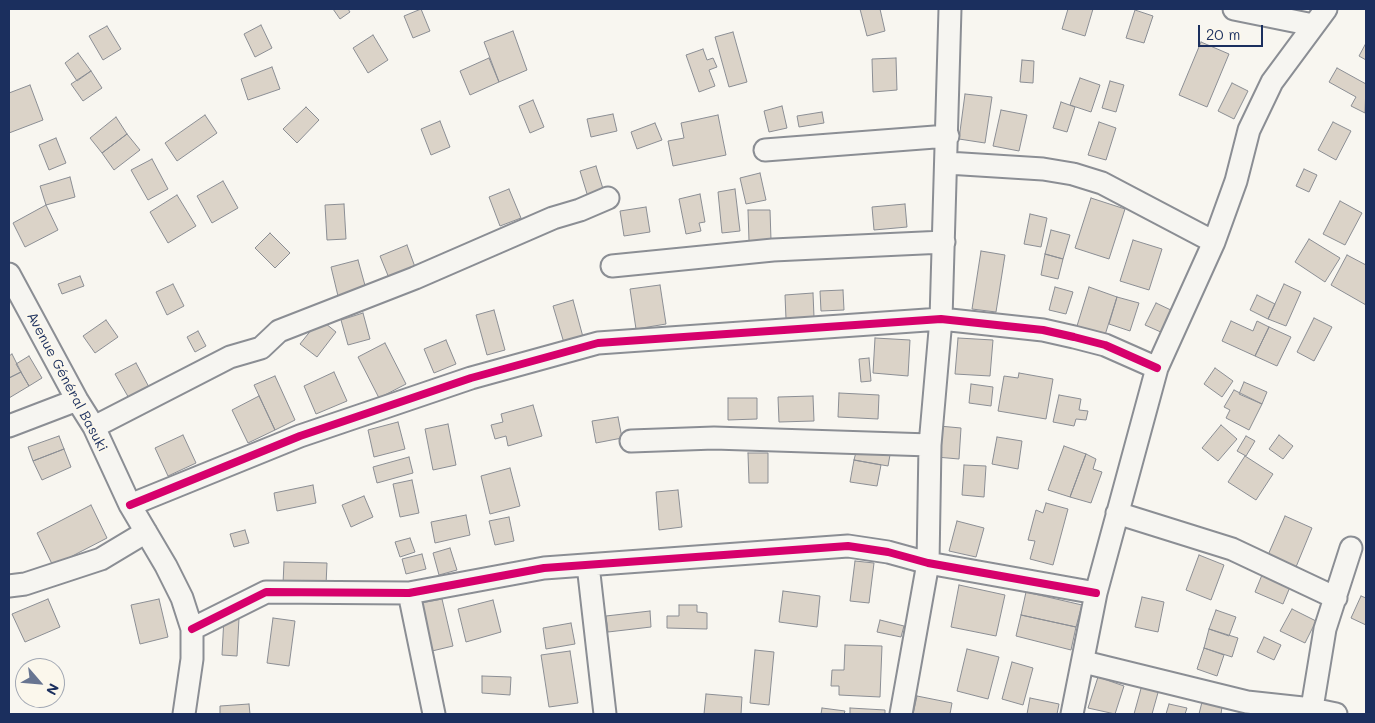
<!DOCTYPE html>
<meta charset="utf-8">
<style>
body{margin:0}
#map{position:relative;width:1375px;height:723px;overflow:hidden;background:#f8f6f0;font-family:Mali,sans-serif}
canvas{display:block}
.frame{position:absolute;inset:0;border:10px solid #1b2f5e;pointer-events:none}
.north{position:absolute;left:15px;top:658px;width:50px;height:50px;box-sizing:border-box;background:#fbf7ec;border:1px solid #a1a7b3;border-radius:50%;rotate:117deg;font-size:14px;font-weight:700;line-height:20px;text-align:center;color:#1b2f5e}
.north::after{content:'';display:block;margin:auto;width:18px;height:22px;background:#687591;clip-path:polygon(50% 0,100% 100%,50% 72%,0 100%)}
.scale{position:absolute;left:1198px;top:25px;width:65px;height:22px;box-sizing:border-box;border:2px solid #1b2f5e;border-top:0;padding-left:6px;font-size:15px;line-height:18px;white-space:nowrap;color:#1b2f5e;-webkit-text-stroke:4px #fbf7ec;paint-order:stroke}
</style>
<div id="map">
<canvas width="1375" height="723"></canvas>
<div class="frame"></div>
<div class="north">N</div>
<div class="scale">20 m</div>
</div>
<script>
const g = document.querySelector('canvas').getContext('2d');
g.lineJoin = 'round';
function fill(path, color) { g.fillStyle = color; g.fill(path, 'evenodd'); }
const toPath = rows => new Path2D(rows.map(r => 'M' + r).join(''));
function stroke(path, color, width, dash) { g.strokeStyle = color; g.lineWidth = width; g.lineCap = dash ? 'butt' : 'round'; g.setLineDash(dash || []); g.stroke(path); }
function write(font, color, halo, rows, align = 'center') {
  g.font = font + ' Mali,sans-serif'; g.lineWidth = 4; g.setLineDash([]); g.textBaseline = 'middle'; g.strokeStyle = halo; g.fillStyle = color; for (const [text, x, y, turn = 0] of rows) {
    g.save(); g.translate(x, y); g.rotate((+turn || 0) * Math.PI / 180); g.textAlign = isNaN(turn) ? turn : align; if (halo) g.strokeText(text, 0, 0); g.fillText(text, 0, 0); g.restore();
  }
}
const building = toPath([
 [333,9,348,9,350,12,340,19,333,9],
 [421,9,430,31,413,38,404,16,421,9],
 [860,9,880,9,885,31,867,36,860,9],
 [1068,9,1093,9,1085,36,1062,29,1068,9],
 [1135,10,1153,16,1144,43,1126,38,1135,10],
 [261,25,272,48,255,57,244,34,261,25],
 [107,26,121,49,103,60,89,36,107,26],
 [513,31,527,70,499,82,484,42,513,31],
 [733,32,747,82,729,87,715,37,733,32],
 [373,35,388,60,368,73,353,48,373,35],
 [1201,42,1229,54,1207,107,1179,95,1201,42],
 [1366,43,1366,60,1359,56,1366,43],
 [703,49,707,60,713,58,717,67,709,70,715,86,699,92,686,55,703,49],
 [78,53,91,71,77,81,65,63,78,53],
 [489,58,499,82,470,95,460,71,489,58],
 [896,58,897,90,873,92,872,59,896,58],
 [1022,60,1034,61,1033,83,1020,82,1022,60],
 [272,67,280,89,248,100,241,79,272,67],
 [1337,68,1366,84,1365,113,1351,106,1356,97,1329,82,1337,68],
 [91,71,102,88,83,101,71,84,91,71],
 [1080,78,1100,85,1091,112,1070,105,1080,78],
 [1110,81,1124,85,1116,112,1102,108,1110,81],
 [1232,83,1248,91,1234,119,1218,111,1232,83],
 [30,85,43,120,9,133,9,93,30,85],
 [965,94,992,97,985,143,959,139,965,94],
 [533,100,544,127,530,133,519,106,533,100],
 [1061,102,1075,107,1067,132,1053,128,1061,102],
 [782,106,787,128,769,132,764,111,782,106],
 [306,107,319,120,297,143,283,129,306,107],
 [1001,110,1027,115,1019,151,993,146,1001,110],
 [822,112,824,123,799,127,797,116,822,112],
 [613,114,617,131,591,137,587,119,613,114],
 [205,115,217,133,177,161,165,143,205,115],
 [718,115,726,155,673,166,668,141,684,138,681,123,718,115],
 [116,117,127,134,102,153,90,138,116,117],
 [440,121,450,147,431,155,421,129,440,121],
 [1099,122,1116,128,1106,160,1088,155,1099,122],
 [1333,122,1351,131,1336,160,1318,150,1333,122],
 [655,123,662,140,637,149,631,132,655,123],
 [127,134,140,150,114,170,102,153,127,134],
 [56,138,66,163,49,170,39,145,56,138],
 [152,159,168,189,148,200,131,170,152,159],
 [596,166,604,192,588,197,580,171,596,166],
 [1304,169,1317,175,1309,192,1296,186,1304,169],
 [760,173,766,200,746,204,740,178,760,173],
 [70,177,75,197,46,205,40,186,70,177],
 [223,181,238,208,212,223,197,196,223,181],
 [509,189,521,218,500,226,489,197,509,189],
 [735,189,740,231,722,233,718,192,735,189],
 [700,194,705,222,699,223,701,231,686,234,679,199,700,194],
 [177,195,196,226,168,243,150,212,177,195],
 [1091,198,1125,209,1109,259,1075,248,1091,198],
 [1340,201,1362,213,1345,245,1323,234,1340,201],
 [344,204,346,239,327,240,325,205,344,204],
 [905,204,907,227,874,230,872,207,905,204],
 [46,205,58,230,25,247,13,223,46,205],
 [646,207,650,232,624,236,620,211,646,207],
 [748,210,770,210,771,240,749,241,748,210],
 [1030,214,1047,218,1041,247,1024,244,1030,214],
 [1051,230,1070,235,1063,259,1045,254,1051,230],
 [270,233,290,253,275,268,255,248,270,233],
 [1309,239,1340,258,1325,282,1295,262,1309,239],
 [1133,240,1162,249,1149,290,1120,281,1133,240],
 [407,245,415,267,389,278,380,256,407,245],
 [981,251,1005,255,996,312,972,309,981,251],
 [1045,254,1063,259,1058,279,1041,275,1045,254],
 [1347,255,1366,265,1366,305,1331,285,1347,255],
 [358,260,366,289,338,296,331,267,358,260],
 [80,276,84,286,62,294,58,284,80,276],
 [173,284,184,306,167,315,156,292,173,284],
 [1284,284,1301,292,1286,326,1268,319,1284,284],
 [660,285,666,324,636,329,630,289,660,285],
 [1055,287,1073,292,1066,314,1049,310,1055,287],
 [1089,287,1117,297,1105,335,1077,326,1089,287],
 [843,290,844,310,821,311,820,291,843,290],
 [813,293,814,317,786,319,785,295,813,293],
 [1257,295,1275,304,1268,319,1250,310,1257,295],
 [1117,297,1139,303,1130,331,1109,324,1117,297],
 [573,300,583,337,564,343,553,306,573,300],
 [1156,303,1173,311,1163,333,1145,325,1156,303],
 [494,310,505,350,487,355,476,315,494,310],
 [363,313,370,339,348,345,341,320,363,313],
 [1314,318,1332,327,1314,361,1297,352,1314,318],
 [320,319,336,332,317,357,300,344,320,319],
 [106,320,118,337,95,353,83,336,106,320],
 [1231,321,1253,331,1257,321,1269,327,1255,356,1222,341,1231,321],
 [1269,327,1291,337,1277,366,1255,356,1269,327],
 [198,331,206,346,195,352,187,337,198,331],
 [875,338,910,340,908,376,873,373,875,338],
 [958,338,993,340,990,376,955,374,958,338],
 [446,340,456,364,434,373,424,349,446,340],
 [385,343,406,384,379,398,358,357,385,343],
 [12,354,21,372,9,378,9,356,12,354],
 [29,356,42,378,29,386,16,364,29,356],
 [869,358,871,381,861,382,859,359,869,358],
 [136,363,150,389,130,400,115,374,136,363],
 [1215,368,1233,381,1222,397,1204,384,1215,368],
 [21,372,29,386,9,398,9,378,21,372],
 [334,372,347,401,316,414,304,386,334,372],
 [1019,373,1053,379,1046,419,998,411,1004,376,1018,378,1019,373],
 [275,376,295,420,275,430,254,385,275,376],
 [1244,382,1267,392,1262,404,1239,394,1244,382],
 [971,384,993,387,991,406,969,403,971,384],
 [1234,390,1262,404,1249,430,1226,418,1230,410,1224,407,1234,390],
 [839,393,879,395,878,419,838,417,839,393],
 [1059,395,1081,399,1079,410,1088,411,1086,420,1076,419,1074,426,1053,422,1059,395],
 [259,396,275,430,248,443,232,410,259,396],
 [813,396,814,421,779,422,778,397,813,396],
 [728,398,757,398,757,419,728,420,728,398],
 [533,405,542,436,508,446,506,436,495,439,491,425,503,422,501,414,533,405],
 [618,417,622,438,596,443,592,421,618,417],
 [398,422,405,449,374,457,368,430,398,422],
 [448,424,456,465,433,470,425,429,448,424],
 [1221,425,1237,439,1218,461,1202,448,1221,425],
 [939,426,961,428,959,459,936,457,939,426],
 [183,435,196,463,168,476,155,448,183,435],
 [1279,435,1293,446,1283,459,1269,449,1279,435],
 [59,436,64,449,33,461,28,447,59,436],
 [1246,436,1255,441,1246,456,1237,451,1246,436],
 [997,437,1022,441,1018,469,992,464,997,437],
 [1064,446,1086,454,1070,497,1048,490,1064,446],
 [857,448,890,455,888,466,854,460,857,448],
 [64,449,71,467,42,480,33,461,64,449],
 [748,453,768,453,768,483,749,483,748,453],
 [1086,454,1096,459,1093,469,1102,472,1091,503,1070,497,1086,454],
 [1245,456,1273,474,1256,500,1228,482,1245,456],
 [409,457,413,473,377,483,373,467,409,457],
 [854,460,881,465,877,486,850,482,854,460],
 [964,465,986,466,984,497,962,495,964,465],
 [510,468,520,506,490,514,481,476,510,468],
 [412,480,419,513,400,517,393,484,412,480],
 [313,485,316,503,277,511,274,493,313,485],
 [678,490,682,527,659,530,656,492,678,490],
 [364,496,373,517,351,527,342,505,364,496],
 [1046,503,1068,509,1053,565,1030,559,1035,541,1028,540,1036,510,1043,513,1046,503],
 [91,505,107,538,53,566,37,533,91,505],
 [466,515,470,535,435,543,431,522,466,515],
 [1285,516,1312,528,1296,567,1268,555,1285,516],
 [509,517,514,541,495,545,489,521,509,517],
 [957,521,984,528,976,557,949,551,957,521],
 [245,530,249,543,234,547,230,534,245,530],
 [410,538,415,552,400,557,395,542,410,538],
 [450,548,457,570,439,575,433,553,450,548],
 [422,554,426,569,406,574,402,559,422,554],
 [1199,555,1224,565,1211,600,1186,590,1199,555],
 [855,561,874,563,869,603,850,601,855,561],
 [284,562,327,563,326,585,283,584,284,562],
 [1262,575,1290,587,1283,604,1255,592,1262,575],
 [959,585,1005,595,996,636,951,627,959,585],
 [783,591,820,596,817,627,779,622,783,591],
 [1026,592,1082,605,1076,627,1021,615,1026,592],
 [1361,596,1366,598,1366,625,1351,618,1361,596],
 [1142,597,1164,602,1158,632,1135,627,1142,597],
 [48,599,60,627,25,642,12,614,48,599],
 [159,599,168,637,140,644,131,605,159,599],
 [442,599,453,646,432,651,421,603,442,599],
 [493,600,501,632,466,642,458,609,493,600],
 [679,605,697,605,697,612,707,613,707,629,667,628,667,616,679,616,679,605],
 [1292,609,1316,621,1305,643,1280,631,1292,609],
 [1216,610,1236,617,1229,636,1209,629,1216,610],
 [650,611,651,627,608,632,606,616,650,611],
 [1021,615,1076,627,1071,650,1016,636,1021,615],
 [224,617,239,618,237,656,222,655,224,617],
 [273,618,295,621,289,666,267,663,273,618],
 [880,620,904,626,901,637,877,632,880,620],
 [571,623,575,644,546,649,543,628,571,623],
 [1209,629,1238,638,1232,657,1204,648,1209,629],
 [1264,637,1281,645,1274,660,1257,652,1264,637],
 [845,645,882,646,880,697,839,695,839,686,831,686,832,670,844,670,845,645],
 [1204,648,1224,655,1217,676,1197,669,1204,648],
 [967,649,999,657,988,699,957,691,967,649],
 [755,650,774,652,769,705,750,703,755,650],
 [570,651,578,703,549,707,541,655,570,651],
 [1012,662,1033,668,1023,705,1002,699,1012,662],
 [482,676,511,677,510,695,482,693,482,676],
 [1098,677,1124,686,1115,714,1088,708,1098,677],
 [1142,685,1159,689,1152,714,1134,714,1142,685],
 [706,694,742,697,741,714,704,714,706,694],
 [917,696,952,703,950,714,913,714,917,696],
 [1030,698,1059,704,1057,714,1027,714,1030,698],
 [1202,702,1222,707,1221,714,1199,714,1202,702],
 [249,704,250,714,220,714,220,706,249,704],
 [1169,704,1187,708,1185,714,1166,714,1169,704],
 [822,708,845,711,844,714,821,714,822,708],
 [850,708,885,710,885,714,850,714,850,708]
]);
fill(building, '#dbd3c8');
stroke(building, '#8b8e94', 1);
const street = toPath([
 [1234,9,1313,25],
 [765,150,948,136],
 [947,163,1043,169,1073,174,1102,183,1214,242],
 [612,266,773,250,944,242],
 [9,274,77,400,94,427,130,505,166,566,182,598,192,629,192,659,184,714],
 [9,426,77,400],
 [94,427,230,357,261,348,279,331,415,278,553,218,580,210,608,198],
 [631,441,714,438,930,445],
 [130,505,300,436,471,378,598,343,941,319,1043,330,1074,337,1105,345,1157,368],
 [1117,513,1232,549,1336,598],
 [588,565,605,714],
 [9,586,25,584,101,559,146,532],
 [409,593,434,714],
 [192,629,266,592,409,593,544,568,848,546,888,552,928,563,1096,593],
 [1084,662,1247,702,1312,709,1336,714],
 [901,714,928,563,930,445,941,319,950,9],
 [1072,714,1096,593,1157,368,1214,242,1236,181,1249,130,1272,82,1326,9],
 [1311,714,1325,629,1351,548]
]);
stroke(street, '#8b8e94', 25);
stroke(street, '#f6f5f1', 21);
stroke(toPath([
 [130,505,300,436,471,378,598,343,941,319,1043,330,1074,337,1105,345,1157,368],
 [192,629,266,592,409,593,544,568,848,546,888,552,928,563,1096,593]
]), '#d6006c', 8);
write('14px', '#1b2f5e', '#fbf7ec', [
 ["Avenue Général Basuki",67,382,62]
]);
</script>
